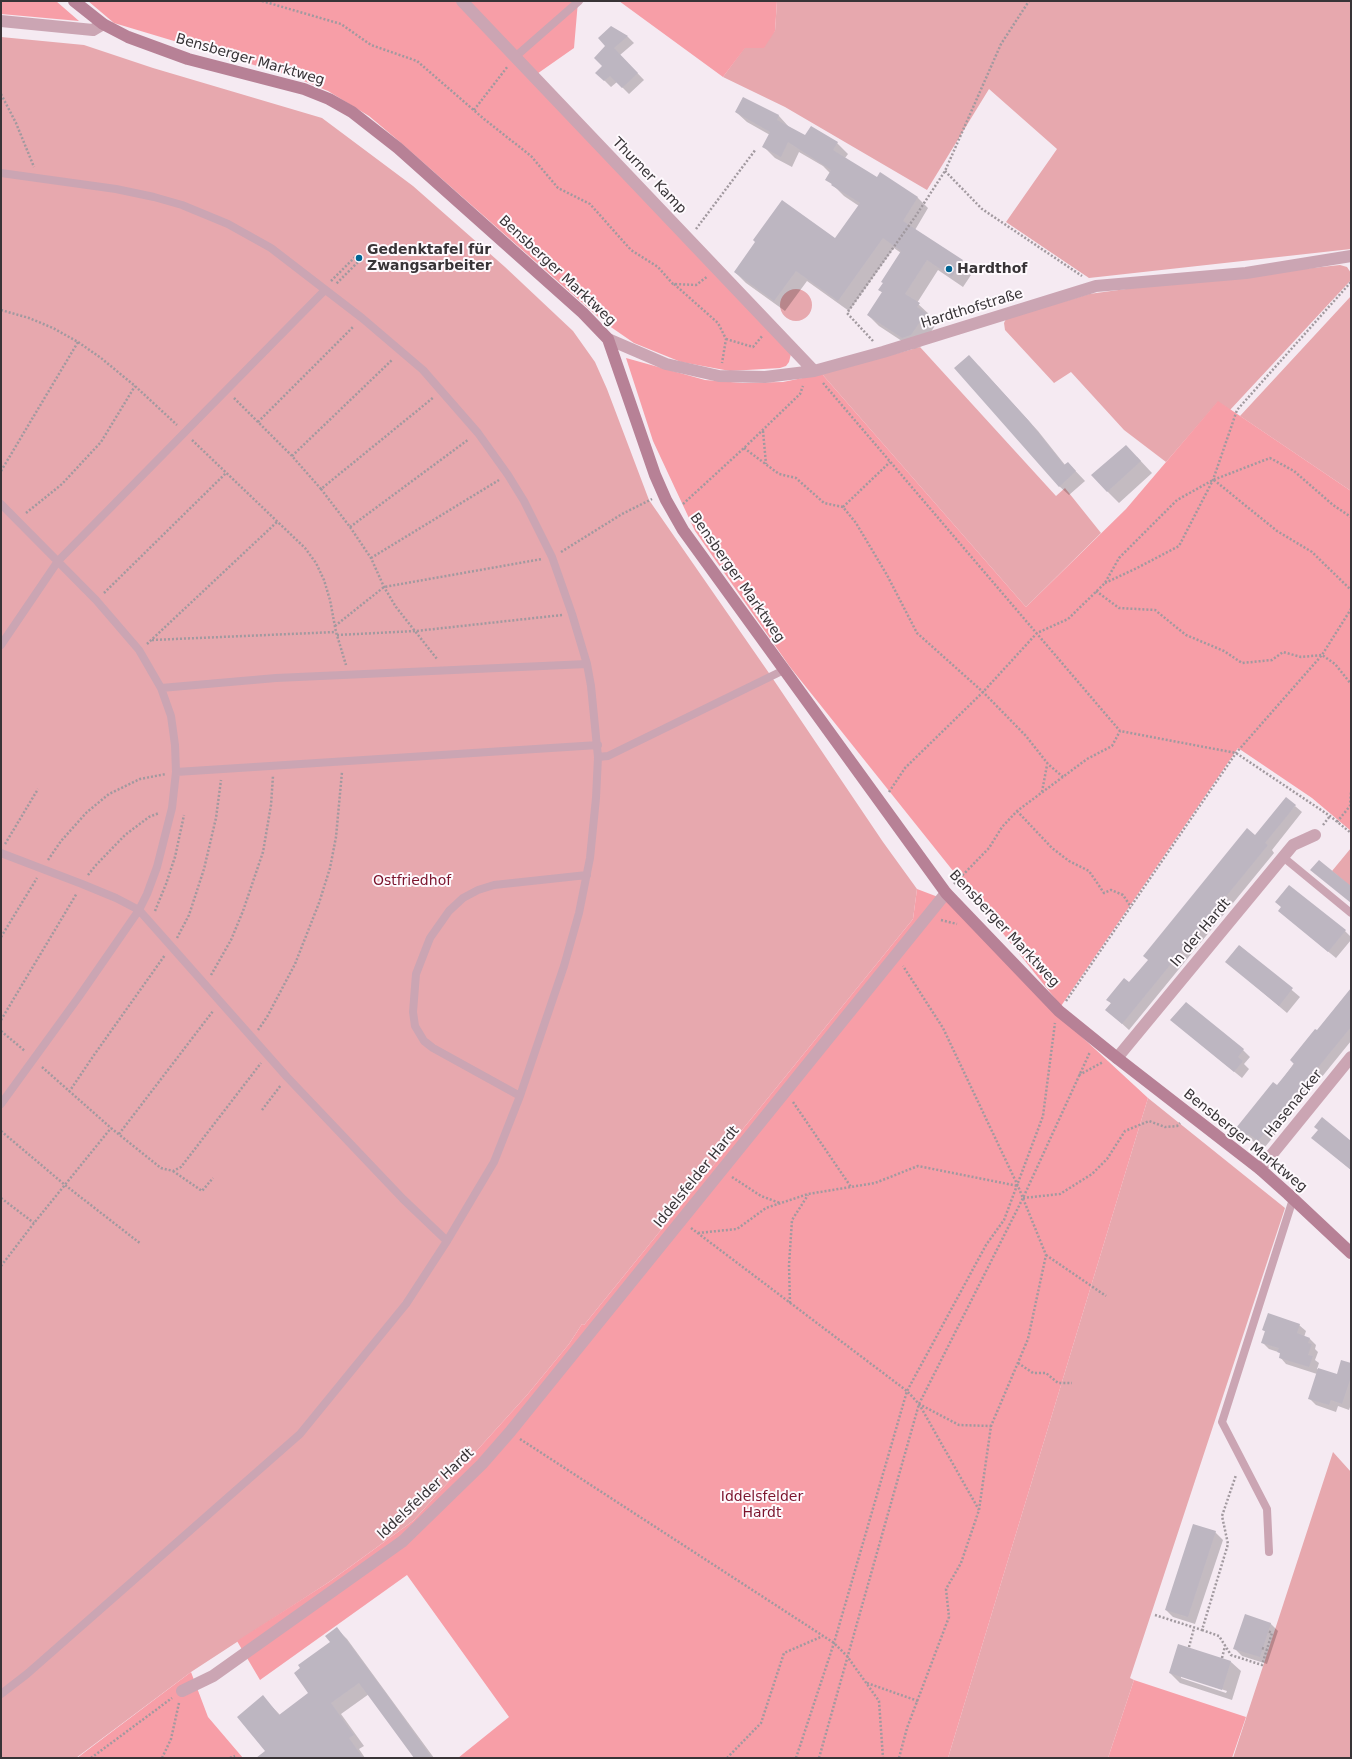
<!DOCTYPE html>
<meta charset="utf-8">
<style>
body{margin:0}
#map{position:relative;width:1352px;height:1759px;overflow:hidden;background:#f5eaf2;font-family:"DejaVu Sans",sans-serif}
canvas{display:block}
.frame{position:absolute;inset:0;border:2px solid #383437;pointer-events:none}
</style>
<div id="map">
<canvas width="1352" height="1759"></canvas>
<div class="frame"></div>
</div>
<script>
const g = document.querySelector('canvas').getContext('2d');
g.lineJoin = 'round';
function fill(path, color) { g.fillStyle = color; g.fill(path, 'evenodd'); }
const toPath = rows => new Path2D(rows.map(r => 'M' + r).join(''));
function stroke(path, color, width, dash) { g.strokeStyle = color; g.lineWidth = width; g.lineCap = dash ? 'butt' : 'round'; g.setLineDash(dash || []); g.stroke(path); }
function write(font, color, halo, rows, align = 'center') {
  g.font = font + ' "DejaVu Sans",sans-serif'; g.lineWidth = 4; g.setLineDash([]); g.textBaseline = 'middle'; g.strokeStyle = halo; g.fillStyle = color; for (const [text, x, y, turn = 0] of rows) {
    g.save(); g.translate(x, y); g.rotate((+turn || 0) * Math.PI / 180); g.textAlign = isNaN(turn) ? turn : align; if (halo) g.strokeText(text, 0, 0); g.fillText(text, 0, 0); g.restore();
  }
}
fill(toPath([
 [777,1,1351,1,1351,249,1089,278,1006,222,1057,149,989,89,927,190,785,107,723,77,745,47,775,31],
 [1,37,84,45,153,68,322,118,413,186,505,267,573,331,595,362,607,389,649,500,771,676,883,842,917,889,913,919,584,1325,582,1324,569,1344,527,1395,413,1521,329,1582,191,1672,76,1758,1,1758],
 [1340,265,1347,267,1351,273,1351,280,1230,410,1218,402,1166,462,1124,430,1071,372,1054,383,1005,330,1004,323,1006,319,1089,294,1163,284],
 '780 305a16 16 0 1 1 32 0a16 16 0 1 1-32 0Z',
 [1351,296,1351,491,1240,416],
 [920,347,1056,496,1065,488,1101,533,1026,607,822,374],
 [1351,848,1351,887,1332,871],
 [1148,1098,1285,1208,1130,1678,1134,1680,1108,1758,948,1758],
 [1333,1452,1351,1472,1351,1758,1233,1758]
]), '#e7a8ae');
fill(toPath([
 [1,1,56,1,79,21,1,14],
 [88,1,456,1,791,354,789,362,786,366,780,368,730,371,681,362,634,343,605,323,400,142,369,116,346,102,328,91,294,77,114,23],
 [468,1,578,1,574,48,534,76],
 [619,1,777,1,775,31,764,48,745,48,723,77],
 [626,358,705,380,743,383,783,382,822,374,1026,607,1126,509,1218,401,1351,491,1351,831,1312,798,1238,748,1061,1006,790,667,695,531,653,441],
 [917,889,946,900,1056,1013,1148,1098,948,1758,458,1758,509,1717,407,1575,260,1680,237,1641,329,1582,413,1521,527,1395,569,1344,582,1324,584,1325,913,919],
 [191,1672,208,1717,243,1758,77,1758],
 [1134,1680,1246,1717,1232,1758,1108,1758]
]), '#f79ea7');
fill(toPath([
 [611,28,628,37,634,43,620,55,644,80,629,94,617,82,611,87,597,73,603,67],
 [743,98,779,116,789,127,805,137,837,143,848,154,845,158,877,179,880,174,918,198,928,208,915,230,962,261,973,272,963,287,938,270,917,303,930,315,929,317,936,324,922,346,914,349,879,326,868,315,883,293,879,290,901,253,894,248,849,311,807,281,785,311,746,283,735,272,835,240,859,206,844,196,827,179,830,173,823,166,799,152,792,167,775,158,764,147,770,135,747,122,736,112],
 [978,365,1038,431,1065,465,1068,463,1085,481,1069,495,1059,486],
 [1137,457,1152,473,1119,503,1107,491],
 [1295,806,1302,812,1272,850,1274,853,1129,1030,1107,1010,1112,1004,1108,1000,1129,983],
 [1279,911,1345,931,1351,937,1351,940,1336,958],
 [1240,946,1300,997,1287,1013,1227,962],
 [1351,989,1351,1041,1265,1147,1256,1140,1254,1142,1237,1128,1277,1087,1317,1031],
 [1171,1020,1243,1050,1250,1057,1244,1064,1249,1069,1242,1078],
 [1319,1130,1351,1143,1351,1170,1313,1138],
 [1299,1325,1306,1331,1304,1337,1310,1339,1316,1345,1315,1349,1318,1352,1315,1360,1319,1363,1317,1369,1337,1376,1351,1364,1351,1404,1349,1410,1338,1406,1336,1412,1316,1405,1309,1398,1317,1374,1286,1364,1280,1357,1281,1354,1278,1352,1269,1349,1262,1342,1266,1332,1263,1330],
 [1215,1532,1223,1540,1195,1624,1173,1617,1166,1610],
 [1270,1623,1278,1631,1267,1664,1242,1656,1234,1648],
 [337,1629,347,1639,434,1758,416,1758,369,1694,341,1714,364,1746,359,1749,365,1758,268,1758,263,1697,280,1715,310,1693],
 [1179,1645,1231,1662,1241,1671,1232,1700,1180,1683,1170,1673],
 [1181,1676,1227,1691,1226,1693,1181,1678]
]), '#0003');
fill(toPath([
 [611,26,628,36,614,48,638,73,622,88,610,76,604,81,595,73,602,66,594,58,605,46,598,38],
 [743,97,779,115,777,120,805,135,811,126,838,142,833,150,877,177,880,172,918,197,903,221,963,260,952,277,927,260,905,294,920,303,917,307,926,313,911,335,902,338,867,315,882,292,878,290,883,283,881,282,901,251,883,238,838,301,796,271,774,301,734,272,755,242,753,240,782,200,835,238,860,203,831,185,832,184,825,180,831,170,788,142,781,157,762,147,770,132,735,112],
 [969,355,1029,421,1064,465,1068,462,1076,471,1059,487,954,368],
 [1126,445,1141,461,1107,492,1091,475],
 [1286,797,1296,805,1265,843,1268,845,1122,1024,1105,1010,1111,1003,1106,1000,1124,978,1129,982,1148,960,1143,956,1247,828,1255,835],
 [1319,860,1351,886,1351,903,1310,870],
 [1289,885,1346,930,1328,952,1278,911,1281,907,1275,902],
 [1239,945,1293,988,1279,1006,1225,962],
 [1351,988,1351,1027,1258,1141,1249,1134,1247,1136,1236,1128,1273,1082,1277,1085,1294,1064,1290,1060,1315,1029,1317,1030],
 [1186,1002,1244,1049,1238,1057,1243,1061,1234,1072,1170,1020],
 [1322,1117,1351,1141,1351,1170,1311,1138,1318,1130,1314,1127],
 [1268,1313,1300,1324,1297,1333,1310,1338,1308,1343,1312,1344,1308,1355,1313,1356,1309,1367,1279,1358,1280,1353,1277,1352,1279,1348,1261,1343,1265,1331,1262,1330],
 [1341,1360,1351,1363,1351,1377,1342,1404,1331,1400,1329,1405,1308,1399,1318,1368,1337,1374],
 [1193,1524,1216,1531,1188,1617,1165,1610],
 [1245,1614,1271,1623,1260,1657,1233,1649],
 [337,1627,390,1699,432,1758,414,1758,359,1683,331,1703,354,1735,349,1738,363,1758,256,1758,265,1751,237,1717,263,1695,279,1715,308,1693,294,1673,300,1668,298,1665,330,1642,325,1636],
 [1178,1644,1231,1661,1222,1690,1169,1673]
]), '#bdb6c1');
stroke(toPath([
 [262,1,341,24,371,45,417,61,484,119,531,156,558,188,590,204,631,250,658,267,673,284,696,285,708,276],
 [1,94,16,123,34,167],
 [474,110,508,66],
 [945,171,982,209,1082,276],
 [696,229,756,149],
 [331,281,356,256,360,260,336,284],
 [674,284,718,323,726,339,722,363],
 [1,310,29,318,53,328,78,342,101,358,135,386,177,425],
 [726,339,753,347,763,335],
 [873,341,847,313,915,217,945,171,1001,44,1029,1],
 [823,383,1120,731,1236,753,1330,816,1351,833],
 [234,398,292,456,321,489,434,397],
 [258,422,354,326],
 [763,431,766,464],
 [192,440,305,548,316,563,324,580,330,600,336,632,346,665],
 [744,448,779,474,796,478,824,503,843,507,856,523,887,575,917,633,983,692,1026,736,1048,764,1063,777],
 [292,456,393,359],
 [1,471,78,342],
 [1214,480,1277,531,1312,552,1351,590],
 [321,489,350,527,371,558,384,587,396,607,437,659],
 [683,504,744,448,800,394,803,386],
 [843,507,890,462],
 [26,513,62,484,101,442,135,386],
 [350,527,469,439],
 [561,552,622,514,652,499],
 [371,558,499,480],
 [1105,583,1137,568,1179,546,1213,480,1237,410,1351,282],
 [1096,591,1119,608,1155,610,1186,635,1224,651,1242,663,1272,660,1283,652,1301,657,1322,655,1335,664,1351,684],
 [104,593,226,473],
 [335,626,384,587,542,559],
 [337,635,416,631,562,615],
 [152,640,336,632],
 [147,644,278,521],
 [889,792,905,768,983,692,1037,633,1068,619,1105,583,1119,558,1177,500,1213,480,1270,458,1294,471,1333,505,1351,517],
 [1042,792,1047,765],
 [1017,811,1052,848,1069,861,1089,871,1104,893,1111,890,1123,895,1131,907],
 [1337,822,1350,806,1351,792],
 [1323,825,1330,816],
 [5,844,38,789],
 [48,860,61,841,87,812,109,794,140,779,166,774],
 [88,875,96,865,125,835,149,817,159,813],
 [954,884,989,848,1002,827,1017,811,1087,759,1112,746,1120,731],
 [155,911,166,884,175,857,184,815],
 [941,920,957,924],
 [1,937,37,878],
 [177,938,189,915,204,869,216,818,221,780],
 [211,975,231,940,243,911,263,852,271,805,273,776],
 [1066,1001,1236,753,1322,655,1351,609],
 [1,1020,77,893],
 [258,1030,267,1017,295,964,319,903,330,868,336,837,342,772],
 [1,1031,25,1051],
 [42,1067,111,1128,161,1168,173,1171,181,1167,261,1063],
 [1079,1075,1103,1062],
 [69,1092,94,1055,165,955],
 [793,1102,851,1187],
 [262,1110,281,1085],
 [1,1131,65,1185,141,1244],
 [119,1134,213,1011],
 [173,1171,202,1191,213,1178],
 [732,1177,761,1196,780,1203],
 [1,1198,34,1223],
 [1023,1198,1060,1194,1092,1174,1107,1159,1125,1131,1149,1121,1165,1127,1177,1126,1180,1123],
 [691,1228,907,1391,919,1404,959,1425,991,1426],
 [698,1233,737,1229,766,1208,808,1194,875,1183,918,1166,1018,1186],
 [1046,1255,1106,1296],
 [1,1266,34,1223,111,1128],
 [790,1303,789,1265,792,1220,808,1195],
 [1018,1363,1033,1373,1046,1373,1058,1383,1072,1383],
 [919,1404,979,1510],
 [520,1439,834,1643,847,1656,879,1701,883,1758],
 [1155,1615,1202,1630,1228,1544,1222,1516,1236,1475],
 [1202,1630,1219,1636,1231,1655,1262,1665,1272,1633,1268,1631],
 [1189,1647,1194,1628],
 [1262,1648,1267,1650],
 [1222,1658,1225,1646],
 [867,1683,918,1701],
 [91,1758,172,1698],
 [162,1758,171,1739,179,1703],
 [230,1758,235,1756],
 [727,1758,761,1723,784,1653,823,1636],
 [796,1758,834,1643,907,1391,986,1245,1004,1220,1043,1116,1055,1023],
 [819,1758,919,1404,1023,1198,1090,1052],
 [899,1758,907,1728,949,1617,946,1589,961,1563,979,1510,991,1426,1028,1339,1046,1255,1018,1186,943,1028,903,966]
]), '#a1999f', 2.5, [2, 2]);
stroke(toPath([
 [515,57,579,1],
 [1,173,116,189,154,197,182,205,228,224,271,248,362,318,423,370,478,433,508,475,524,501,552,557,572,614,587,664,591,686,598,757,596,798,590,858,579,913,564,966,520,1096,494,1162,447,1241,406,1304,300,1434,27,1674,1,1694],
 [1,504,96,600,139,650,161,688,171,716,175,745,176,772,172,808,157,867,147,894,139,910,78,998,1,1104],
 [1,645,58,561,325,290],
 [161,688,276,678,587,664],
 [598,757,608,756,784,670],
 [176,772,598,745],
 [1,853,82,884,116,898,139,910,287,1077,403,1199,447,1241],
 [1283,857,1351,913],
 [520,1096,433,1048,424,1041,415,1026,413,1012,416,974,430,938,449,911,463,898,478,890,494,885,587,875],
 [1269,1552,1267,1509,1222,1422,1293,1199]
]), '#cba5b3', 8);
stroke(toPath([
 [462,1,814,371],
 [1,21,93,30,103,24],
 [608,339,666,364,719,376,765,377,814,371,883,352,1096,286,1246,273,1351,256],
 [1117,1058,1293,845,1315,835],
 [1260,1169,1351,1057],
 [182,1691,213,1676,403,1541,482,1464,510,1432,946,893]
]), '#cba5b3', 12);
stroke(toPath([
 [74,1,103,24,128,37,188,59,304,89,329,99,352,112,398,148,583,313,608,339,655,475,666,500,683,530,946,893,1059,1011,1117,1058,1260,1169,1288,1194,1351,1253]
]), '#b78196', 12);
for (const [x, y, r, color] of [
 [359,258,4,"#006594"],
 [949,269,4,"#006594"]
]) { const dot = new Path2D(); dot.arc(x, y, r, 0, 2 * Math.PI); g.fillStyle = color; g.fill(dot); stroke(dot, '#fef9fd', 1.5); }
write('14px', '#383437', '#fef9fd', [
 ["Bensberger Marktweg",250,60,16],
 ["Thurner Kamp",649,176,46],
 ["Bensberger Marktweg",557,271,43],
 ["Hardthofstraße",972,309,-17],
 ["Bensberger Marktweg",737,578,55],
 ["Bensberger Marktweg",1004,929,47],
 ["In der Hardt",1201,933,-50],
 ["Hasenacker",1294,1104,-51],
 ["Bensberger Marktweg",1245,1141,39],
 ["Iddelsfelder Hardt",697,1177,-51],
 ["Iddelsfelder Hardt",426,1494,-43]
]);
write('bold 14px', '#383437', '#fef9fd', [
 ["Gedenktafel für",367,250],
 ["Zwangsarbeiter",367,266],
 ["Hardthof",957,269]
], 'left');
write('14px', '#7b142d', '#fef9fd', [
 ["Ostfriedhof",412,881],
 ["Iddelsfelder",762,1497],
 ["Hardt",762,1513]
]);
</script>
